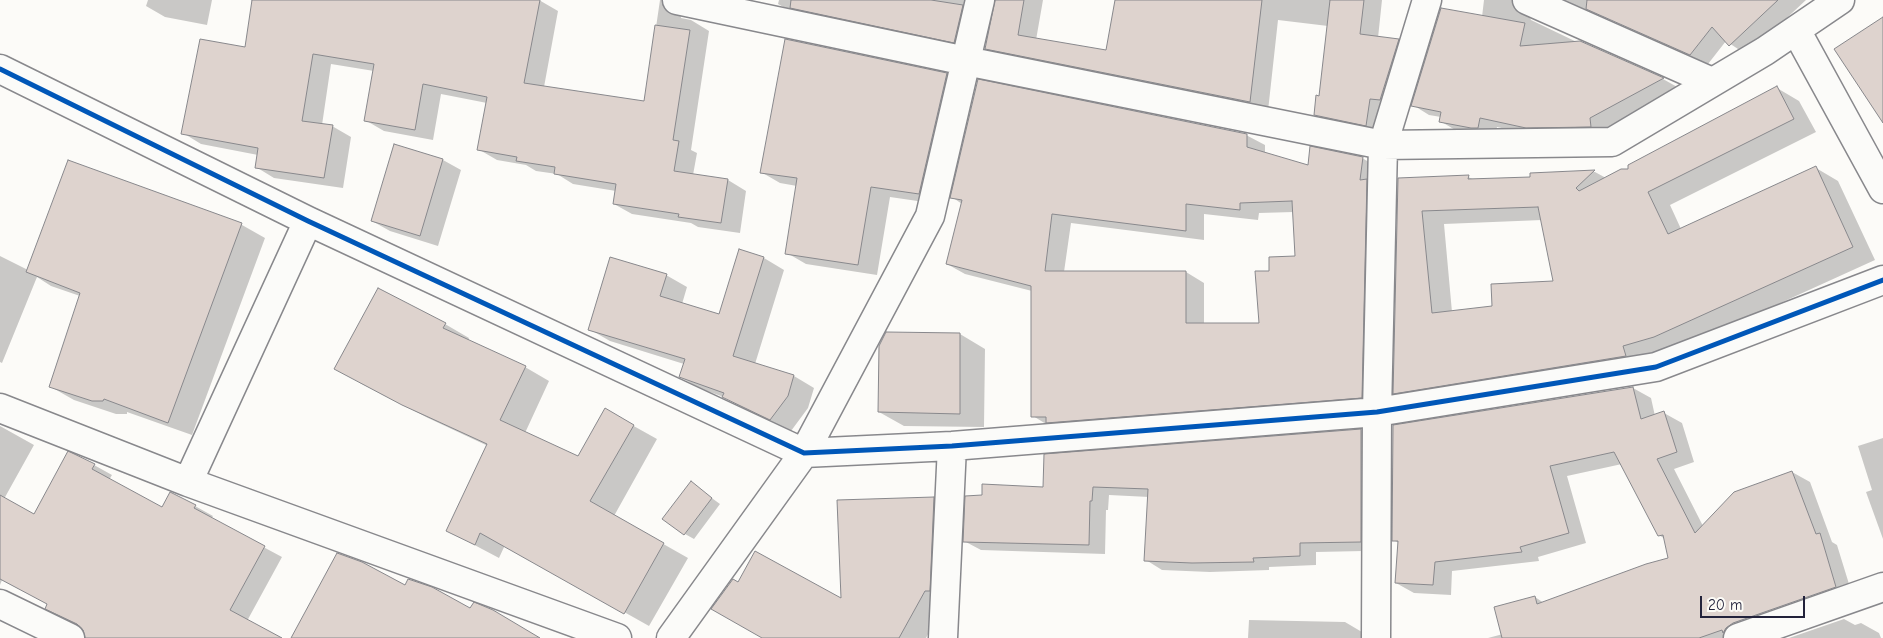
<!DOCTYPE html>
<style>
body{margin:0}
#map{position:relative;width:1883px;height:638px;overflow:hidden;background:#fcfbf8;font-family:"Comic Neue",sans-serif}
canvas{display:block}
.scale{position:absolute;left:1700px;top:596px;width:105px;height:22px;box-sizing:border-box;border:2px solid #22223b;border-top:0;padding-left:6px;font-size:15px;line-height:18px;white-space:nowrap;color:#22223b;-webkit-text-stroke:4px #fdfcf7;paint-order:stroke}
</style>
<div id="map">
<canvas width="1883" height="638"></canvas>
<div class="scale">20 m</div>
</div>
<script>
const g = document.querySelector('canvas').getContext('2d');
g.lineJoin = 'round';
function fill(path, color) { g.fillStyle = color; g.fill(path, 'evenodd'); }
const toPath = rows => new Path2D(rows.map(r => 'M' + r).join(''));
function stroke(path, color, width, dash) { g.strokeStyle = color; g.lineWidth = width; g.lineCap = dash ? 'butt' : 'round'; g.setLineDash(dash || []); g.stroke(path); }
fill(toPath([
 [148,0,212,0,207,25,165,17,146,6],
 [253,0,539,0,558,11,544,87,645,102,660,0,684,0,680,8,681,18,691,20,709,31,691,150,697,153,693,175,728,180,746,191,740,233,698,227,691,223,632,214,614,204,616,191,573,184,557,174,536,171,526,165,497,160,478,149,487,103,441,94,433,140,384,131,365,120,374,71,331,64,322,125,332,126,351,137,343,188,274,178,256,167,258,155,201,144,183,133,246,49],
 [779,0,986,0,971,52,796,14,778,4],
 [996,0,1043,0,1036,40,1107,52,1117,0,1382,0,1378,38,1399,40,1416,50,1384,135,1332,124,1315,114,1320,97,1328,26,1278,20,1268,111,1003,58,986,48],
 [1484,0,1532,0,1528,13,1531,20,1583,45,1585,44,1663,79,1679,88,1606,128,1607,136,1543,137,1497,127,1495,137,1457,131,1440,121,1441,117,1429,115,1413,105,1482,17],
 [1563,0,1622,0,1607,19],
 [1636,0,1806,0,1747,55,1726,41,1708,64,1630,29,1613,20],
 [947,74,966,85,938,204,890,197,877,275,806,264,787,253,797,186,780,183,761,172],
 [1777,88,1799,101,1816,132,1670,205,1681,229,1816,168,1838,181,1875,260,1677,350,1417,406,1394,393,1399,179,1468,177,1475,180,1531,178,1531,174,1595,172,1606,178,1629,170],
 [1542,220,1554,282,1493,307,1452,312,1444,224],
 [1246,135,1265,145,1265,154,1309,167,1362,158,1381,169,1380,408,1051,427,1033,416,1032,291,965,274,947,264,962,204,952,197],
 [1294,212,1296,257,1270,272,1260,324,1204,324,1204,283,1186,272,1064,272,1071,223,1204,240,1204,214,1258,220,1259,213],
 [395,146,443,160,461,170,438,246,390,231,372,221],
 [69,162,242,225,265,238,192,435,127,412,127,414,116,414,74,400,51,387,80,296,51,286,37,277,2,363,0,362,0,256,28,270],
 [764,258,784,270,755,364,794,376,814,388,808,408,791,431,744,409,724,397,701,389,680,377,684,364,610,341,589,329,666,275,687,287,682,304,720,316],
 [445,324,469,338,468,341,525,367,549,381,525,433,578,458,605,410,657,439,614,516,688,558,649,626,505,545,499,558,448,531,488,446,428,418,360,383],
 [960,334,985,349,984,427,904,426,879,412],
 [1633,388,1651,398,1655,416,1664,413,1682,423,1694,462,1674,469,1703,526,1792,472,1810,482,1832,542,1837,545,1853,597,1744,638,1488,638,1503,634,1535,597,1544,603,1669,559,1665,539,1659,535,1622,464,1567,476,1586,543,1538,557,1539,561,1452,571,1451,595,1414,593,1396,583,1399,543,1393,540],
 [0,426,34,445,4,499,35,515,94,465,112,475,109,480,162,509,195,506,213,516,211,519,282,557,247,621,279,638,86,638,81,626,47,608,48,604,2,580,0,585],
 [1361,430,1377,440,1364,551,1316,552,1316,565,1269,567,1269,570,1210,572,1162,570,1146,560,1149,497,1109,495,1108,510,1106,510,1105,554,981,550,964,541,1044,488,1045,455],
 [1883,438,1883,539,1866,492,1872,490,1858,446],
 [691,483,720,504,694,539,685,534],
 [934,498,954,510,945,602,926,638,764,638,738,583,842,600],
 [1844,619,1855,625,1861,623,1879,633,1881,638,1789,638],
 [1249,620,1345,622,1367,635,1367,638,1248,638]
]), '#0003');
const building = toPath([
 [252,0,540,0,524,83,644,101,655,25,690,30,673,140,679,141,674,171,728,179,721,223,678,217,679,214,613,204,616,184,554,174,555,167,516,161,517,157,477,150,487,97,423,84,415,130,364,121,374,64,313,54,302,121,333,125,324,178,255,168,258,148,181,134,200,39,245,47,252,0],
 [791,0,931,0,963,5,954,43,790,8,791,0],
 [995,0,1024,0,1018,35,1106,50,1115,0,1262,0,1250,102,985,49,995,0],
 [1330,0,1364,0,1360,34,1399,39,1380,100,1370,99,1366,126,1314,115,1316,95,1319,96,1330,0],
 [1587,0,1778,0,1729,46,1712,27,1690,55,1586,9,1587,0],
 [1441,8,1525,23,1520,46,1580,41,1664,78,1590,118,1591,127,1526,128,1480,118,1478,128,1471,128,1439,122,1441,112,1411,106,1441,8],
 [1883,17,1883,123,1834,49,1883,17],
 [785,39,947,73,919,194,871,187,858,265,785,254,797,178,760,173,785,39],
 [978,79,1247,134,1247,147,1308,165,1310,146,1363,157,1360,180,1367,179,1362,398,1046,423,1046,417,1031,417,1031,286,946,264,962,200,950,198,978,79],
 [1292,201,1295,256,1269,257,1269,271,1255,271,1259,323,1186,323,1186,271,1045,271,1052,214,1186,231,1186,204,1240,210,1240,203,1292,201],
 [1777,86,1794,119,1648,192,1668,234,1816,166,1853,247,1654,337,1623,346,1626,356,1393,394,1398,178,1469,175,1468,179,1530,177,1530,173,1595,170,1576,188,1579,191,1621,169,1628,169,1628,165,1777,86],
 [1538,207,1553,281,1491,284,1492,306,1432,313,1422,211,1538,207],
 [394,144,443,159,420,236,371,221,394,144],
 [68,160,242,223,168,423,104,399,103,401,92,401,49,387,80,293,26,272,68,160],
 [739,249,764,257,733,356,794,375,788,396,770,420,722,397,724,393,679,377,685,359,588,330,610,257,667,274,660,296,719,314,739,249],
 [378,288,446,323,443,328,526,366,500,420,578,456,605,408,634,425,590,501,664,543,624,614,480,533,475,545,446,531,487,444,402,405,334,369,378,288],
 [886,332,960,333,960,414,878,412,879,346,886,332],
 [1633,387,1641,419,1664,411,1677,452,1657,459,1695,533,1734,492,1792,471,1816,534,1820,533,1836,587,1733,623,1726,628,1723,633,1722,630,1699,638,1502,638,1494,607,1535,596,1537,604,1646,564,1668,558,1663,535,1658,536,1614,452,1550,466,1569,533,1520,547,1522,552,1435,562,1433,585,1395,583,1398,541,1392,541,1393,425,1633,387],
 [1361,429,1361,542,1300,543,1300,556,1253,558,1254,562,1192,563,1144,561,1148,489,1093,487,1092,501,1090,501,1089,545,963,542,965,496,982,495,982,484,1043,487,1044,454,1361,429],
 [68,451,95,464,92,469,162,507,170,492,196,505,194,508,265,546,230,610,282,638,85,638,83,630,77,624,45,609,47,604,0,579,0,495,34,514,68,451],
 [691,481,712,498,684,535,662,519,691,481],
 [934,497,930,591,925,591,899,638,762,638,711,609,733,579,738,582,755,551,841,598,837,500,934,497],
 [337,553,362,562,405,585,408,579,432,587,470,608,474,602,493,610,540,638,291,638,337,553]
]);
fill(building, '#ded3ce');
stroke(building, '#88888c', 1);
const street = toPath([
 [677,0,966,61,1383,145,1612,142,1765,51,1840,0],
 [1527,0,1712,82],
 [1796,30,1883,189],
 [0,69,308,221,804,453,952,446,1377,412,1656,367,1883,280],
 [0,408,188,482,617,638],
 [188,482,308,221],
 [0,604,70,638],
 [671,638,804,453,930,216,980,0],
 [943,638,952,446],
 [1376,638,1377,412,1383,145,1427,0],
 [1738,638,1883,587]
]);
stroke(street, '#88888c', 31);
stroke(street, '#fbfbf9', 28);
stroke(toPath([
 [0,69,308,221,804,453,952,446,1377,412,1656,367,1883,280]
]), '#0057b8', 5);
</script>
